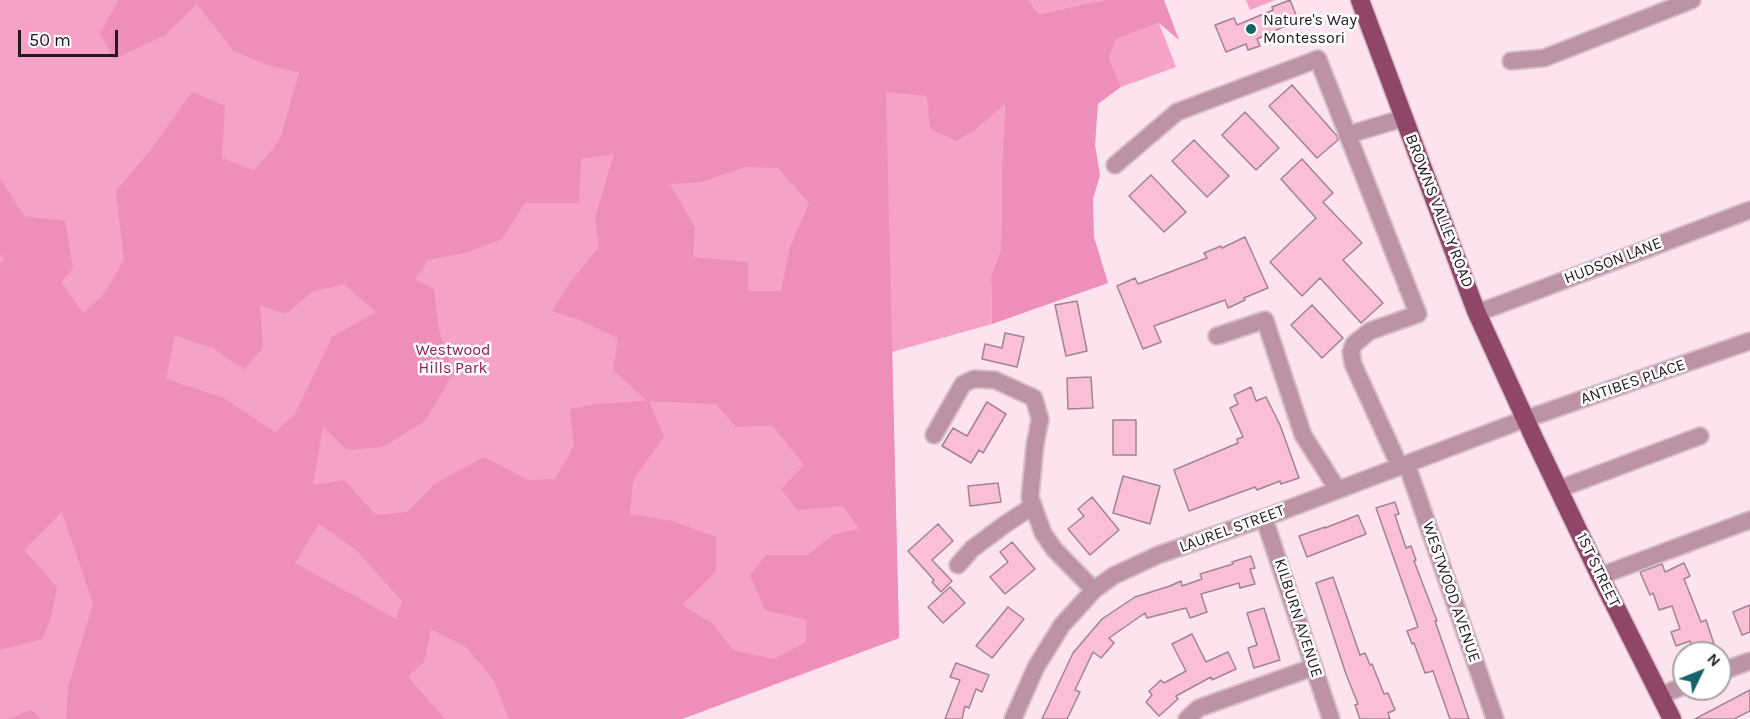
<!DOCTYPE html>
<style>
body{margin:0}
#map{position:relative;width:1750px;height:719px;overflow:hidden;background:#fde3ee;font-family:Karla,sans-serif}
canvas{display:block}
.north{position:absolute;left:1672px;top:641px;width:60px;height:60px;box-sizing:border-box;background:#fff;border:2px solid #a7a3a5;border-radius:50%;rotate:47deg;font-size:16px;font-weight:700;line-height:24px;text-align:center;color:#23181d}
.north::after{content:'';display:block;margin:auto;width:21px;height:27px;background:#156469;clip-path:polygon(50% 0,100% 100%,50% 72%,0 100%)}
.scale{position:absolute;left:18px;top:30px;width:100px;height:27px;box-sizing:border-box;border:3px solid #23181d;border-top:0;padding-left:8px;font-size:18px;line-height:21px;white-space:nowrap;color:#23181d;-webkit-text-stroke:4px #fff;paint-order:stroke}
</style>
<div id="map">
<canvas width="1750" height="719"></canvas>
<div class="north">N</div>
<div class="scale">50 m</div>
</div>
<script>
const g = document.querySelector('canvas').getContext('2d');
g.lineJoin = 'round';
function fill(path, color) { g.fillStyle = color; g.fill(path, 'evenodd'); }
const toPath = rows => new Path2D(rows.map(r => 'M' + r).join(''));
function stroke(path, color, width, dash) { g.strokeStyle = color; g.lineWidth = width; g.lineCap = dash ? 'butt' : 'round'; g.setLineDash(dash || []); g.stroke(path); }
function write(font, color, halo, rows, align = 'center') {
  g.font = font + ' Karla,sans-serif'; g.lineWidth = 5; g.setLineDash([]); g.textBaseline = 'middle'; g.strokeStyle = halo; g.fillStyle = color; for (const [text, x, y, turn = 0] of rows) {
    g.save(); g.translate(x, y); g.rotate((+turn || 0) * Math.PI / 180); g.textAlign = isNaN(turn) ? turn : align; if (halo) g.strokeText(text, 0, 0); g.fillText(text, 0, 0); g.restore();
  }
}
fill(toPath([
 [0,0,906,0,927,96,957,141,975,130,1005,103,1002,163,1001,250,991,275,992,324,892,352,899,638,682,719,0,719],
 [1028,0,1104,0,1039,14],
 [1246,0,1275,0,1250,10],
 [1159,23,1176,67,1121,87,1109,57,1115,39]
]), '#f6a2c7');
fill(toPath([
 [119,0,1028,0,1039,14,1104,0,1164,0,1179,40,1159,23,1116,39,1109,57,1121,87,1098,104,1095,145,1100,175,1093,199,1094,237,1108,283,992,324,991,275,1001,250,1002,163,1005,104,975,130,957,141,930,129,927,96,886,92,899,638,682,719,509,719,493,679,466,647,431,629,424,662,408,677,445,719,66,719,68,687,93,604,62,512,24,550,57,587,51,617,42,639,0,650,0,262,5,261,0,254,0,178,24,216,65,221,73,268,61,282,83,313,104,294,124,260,116,191,149,152,192,92,225,106,222,158,254,170,273,149,281,136,299,73,264,64,233,50,197,4,165,35,114,59,100,33],
 [614,154,595,218,599,247,571,281,552,311,579,320,618,338,613,370,647,401,595,404,570,409,574,446,555,479,528,480,484,457,436,483,407,512,376,515,344,480,313,485,323,426,347,450,383,447,425,421,454,372,439,331,434,289,415,279,428,260,465,253,502,239,525,203,579,203,581,159],
 [745,167,778,168,809,203,790,247,781,291,748,291,748,262,693,257,695,227,670,184,702,182],
 [344,284,376,312,332,337,295,414,275,432,224,398,166,379,175,335,212,348,244,369,263,348,260,305,286,314,312,292],
 [649,401,716,404,736,427,772,425,804,465,781,489,797,510,843,506,859,529,833,535,808,555,766,555,750,575,765,610,807,620,806,642,774,659,733,650,713,624,682,605,716,571,716,537,672,521,630,514,633,480,664,437],
 [319,524,356,550,402,601,396,619,295,563],
 [31,710,41,719,8,719]
]), '#ee8eba');
const building = toPath([
 [1290,0,1296,15,1292,16,1294,22,1257,39,1260,46,1248,50,1246,44,1226,52,1215,25,1234,18,1237,25,1273,10,1272,7,1290,0],
 [1292,85,1337,136,1338,140,1317,158,1269,106,1292,85],
 [1245,112,1279,148,1256,170,1222,135,1245,112],
 [1194,140,1229,176,1207,197,1172,161,1194,140],
 [1302,159,1333,193,1323,202,1362,243,1343,260,1383,303,1361,323,1320,278,1302,296,1270,262,1316,218,1281,179,1302,159],
 [1151,175,1186,212,1164,232,1129,196,1151,175],
 [1245,237,1268,288,1244,298,1245,300,1228,308,1225,300,1154,326,1161,342,1143,349,1117,286,1135,278,1138,284,1207,258,1204,253,1221,246,1222,248,1245,237],
 [1077,301,1087,351,1066,356,1055,305,1077,301],
 [1312,305,1343,338,1322,358,1291,325,1312,305],
 [1005,333,1024,337,1017,367,982,359,985,344,1002,348,1005,333],
 [1091,377,1093,408,1068,409,1067,378,1091,377],
 [1251,387,1256,401,1266,397,1280,425,1299,478,1281,484,1280,481,1257,490,1255,487,1189,511,1174,470,1238,443,1237,439,1243,437,1230,408,1238,404,1234,395,1251,387],
 [987,402,1006,414,983,453,979,450,971,463,942,446,953,428,967,436,987,402],
 [1113,420,1136,420,1136,455,1113,455,1113,420],
 [1123,476,1160,486,1150,524,1113,513,1123,476],
 [998,483,1001,502,970,506,968,486,998,483],
 [1092,497,1119,530,1090,555,1068,529,1084,516,1078,509,1092,497],
 [1395,502,1399,514,1395,515,1406,548,1411,546,1416,560,1414,561,1437,621,1435,621,1469,719,1450,719,1433,671,1425,673,1414,643,1412,644,1407,631,1418,627,1376,508,1395,502],
 [1358,515,1366,534,1307,557,1299,536,1325,527,1325,528,1358,515],
 [938,524,953,541,932,560,952,581,941,592,932,582,934,580,908,551,938,524],
 [1012,542,1035,569,1005,594,990,577,1008,562,1000,552,1012,542],
 [1251,556,1255,568,1250,569,1255,584,1240,588,1239,583,1201,594,1207,612,1190,618,1186,608,1147,618,1145,613,1109,638,1114,643,1101,658,1093,652,1075,690,1080,692,1067,719,1042,719,1073,653,1102,619,1135,597,1170,586,1181,581,1182,586,1202,579,1200,574,1233,564,1232,562,1251,556],
 [1684,563,1690,576,1684,579,1701,622,1706,620,1717,653,1694,653,1690,641,1676,646,1671,632,1680,629,1672,606,1659,610,1653,593,1650,595,1640,572,1662,564,1665,572,1684,563],
 [1333,577,1360,655,1365,653,1370,665,1372,664,1384,694,1388,693,1395,710,1388,713,1390,719,1360,719,1355,705,1358,704,1346,674,1316,583,1333,577],
 [950,587,965,603,943,623,928,607,950,587],
 [1750,605,1750,632,1742,635,1733,612,1750,605],
 [1008,607,1024,619,992,658,976,646,1008,607],
 [1264,608,1280,660,1254,668,1248,648,1257,645,1247,613,1264,608],
 [1192,634,1206,662,1228,652,1236,669,1212,680,1211,677,1176,696,1178,699,1159,716,1146,702,1152,695,1149,691,1161,680,1164,683,1186,671,1172,644,1192,634],
 [956,663,989,675,982,692,976,689,969,708,965,706,962,719,945,719,960,680,950,677,956,663],
 [1750,690,1750,711,1734,719,1695,719,1750,690]
]);
fill(building, '#fabed7');
stroke(building, '#a18490', 1.5);
const minor = toPath([
 [1511,61,1544,58,1692,0],
 [1347,135,1404,118],
 [1115,165,1177,112,1318,59,1418,314,1370,331,1354,344,1351,352,1353,364,1400,467],
 [1476,311,1488,309,1750,210],
 [1217,336,1265,320,1303,435,1338,490],
 [934,435,963,384,974,379,995,380,1034,398,1040,419,1035,445,1030,497,1043,533,1054,549,1094,590],
 [1407,465,1495,719],
 [1559,489,1700,436],
 [1264,518,1331,719],
 [958,565,972,549,1004,525,1033,506],
 [1600,576,1750,520],
 [1720,672,1750,661],
 [1661,695,1684,686],
 [1013,719,1036,667,1062,625,1094,590,1113,576,1158,555,1264,518,1517,422,1750,341],
 [1187,719,1199,708,1314,667]
]);
const major = toPath([
 [1360,0,1476,311,1533,436,1600,576,1672,719]
]);
stroke(minor, '#d6bec8', 20);
stroke(major, '#d6bec8', 21);
stroke(minor, '#bd92a4', 16);
stroke(major, '#8f4669', 18);
for (const [x, y, r, color] of [
 [1251,29,6,"#156469"]
]) { const dot = new Path2D(); dot.arc(x, y, r, 0, 2 * Math.PI); g.fillStyle = color; g.fill(dot); stroke(dot, '#fff', 2); }
write('16px', '#23181d', '#fff', [
 ["Nature's Way",1263,20],
 ["Montessori",1263,38]
], 'left');
write('16px', '#23181d', '#fff', [
 ["BROWNS VALLEY ROAD",1439,211,69],
 ["HUDSON LANE",1613,261,-21],
 ["ANTIBES PLACE",1633,382,-19],
 ["LAUREL STREET",1232,529,-20],
 ["1ST STREET",1598,570,64],
 ["WESTWOOD AVENUE",1451,592,71],
 ["KILBURN AVENUE",1298,618,72]
]);
write('16px', '#8b1c5a', '#fff', [
 ["Westwood",453,350],
 ["Hills Park",453,368]
]);
</script>
